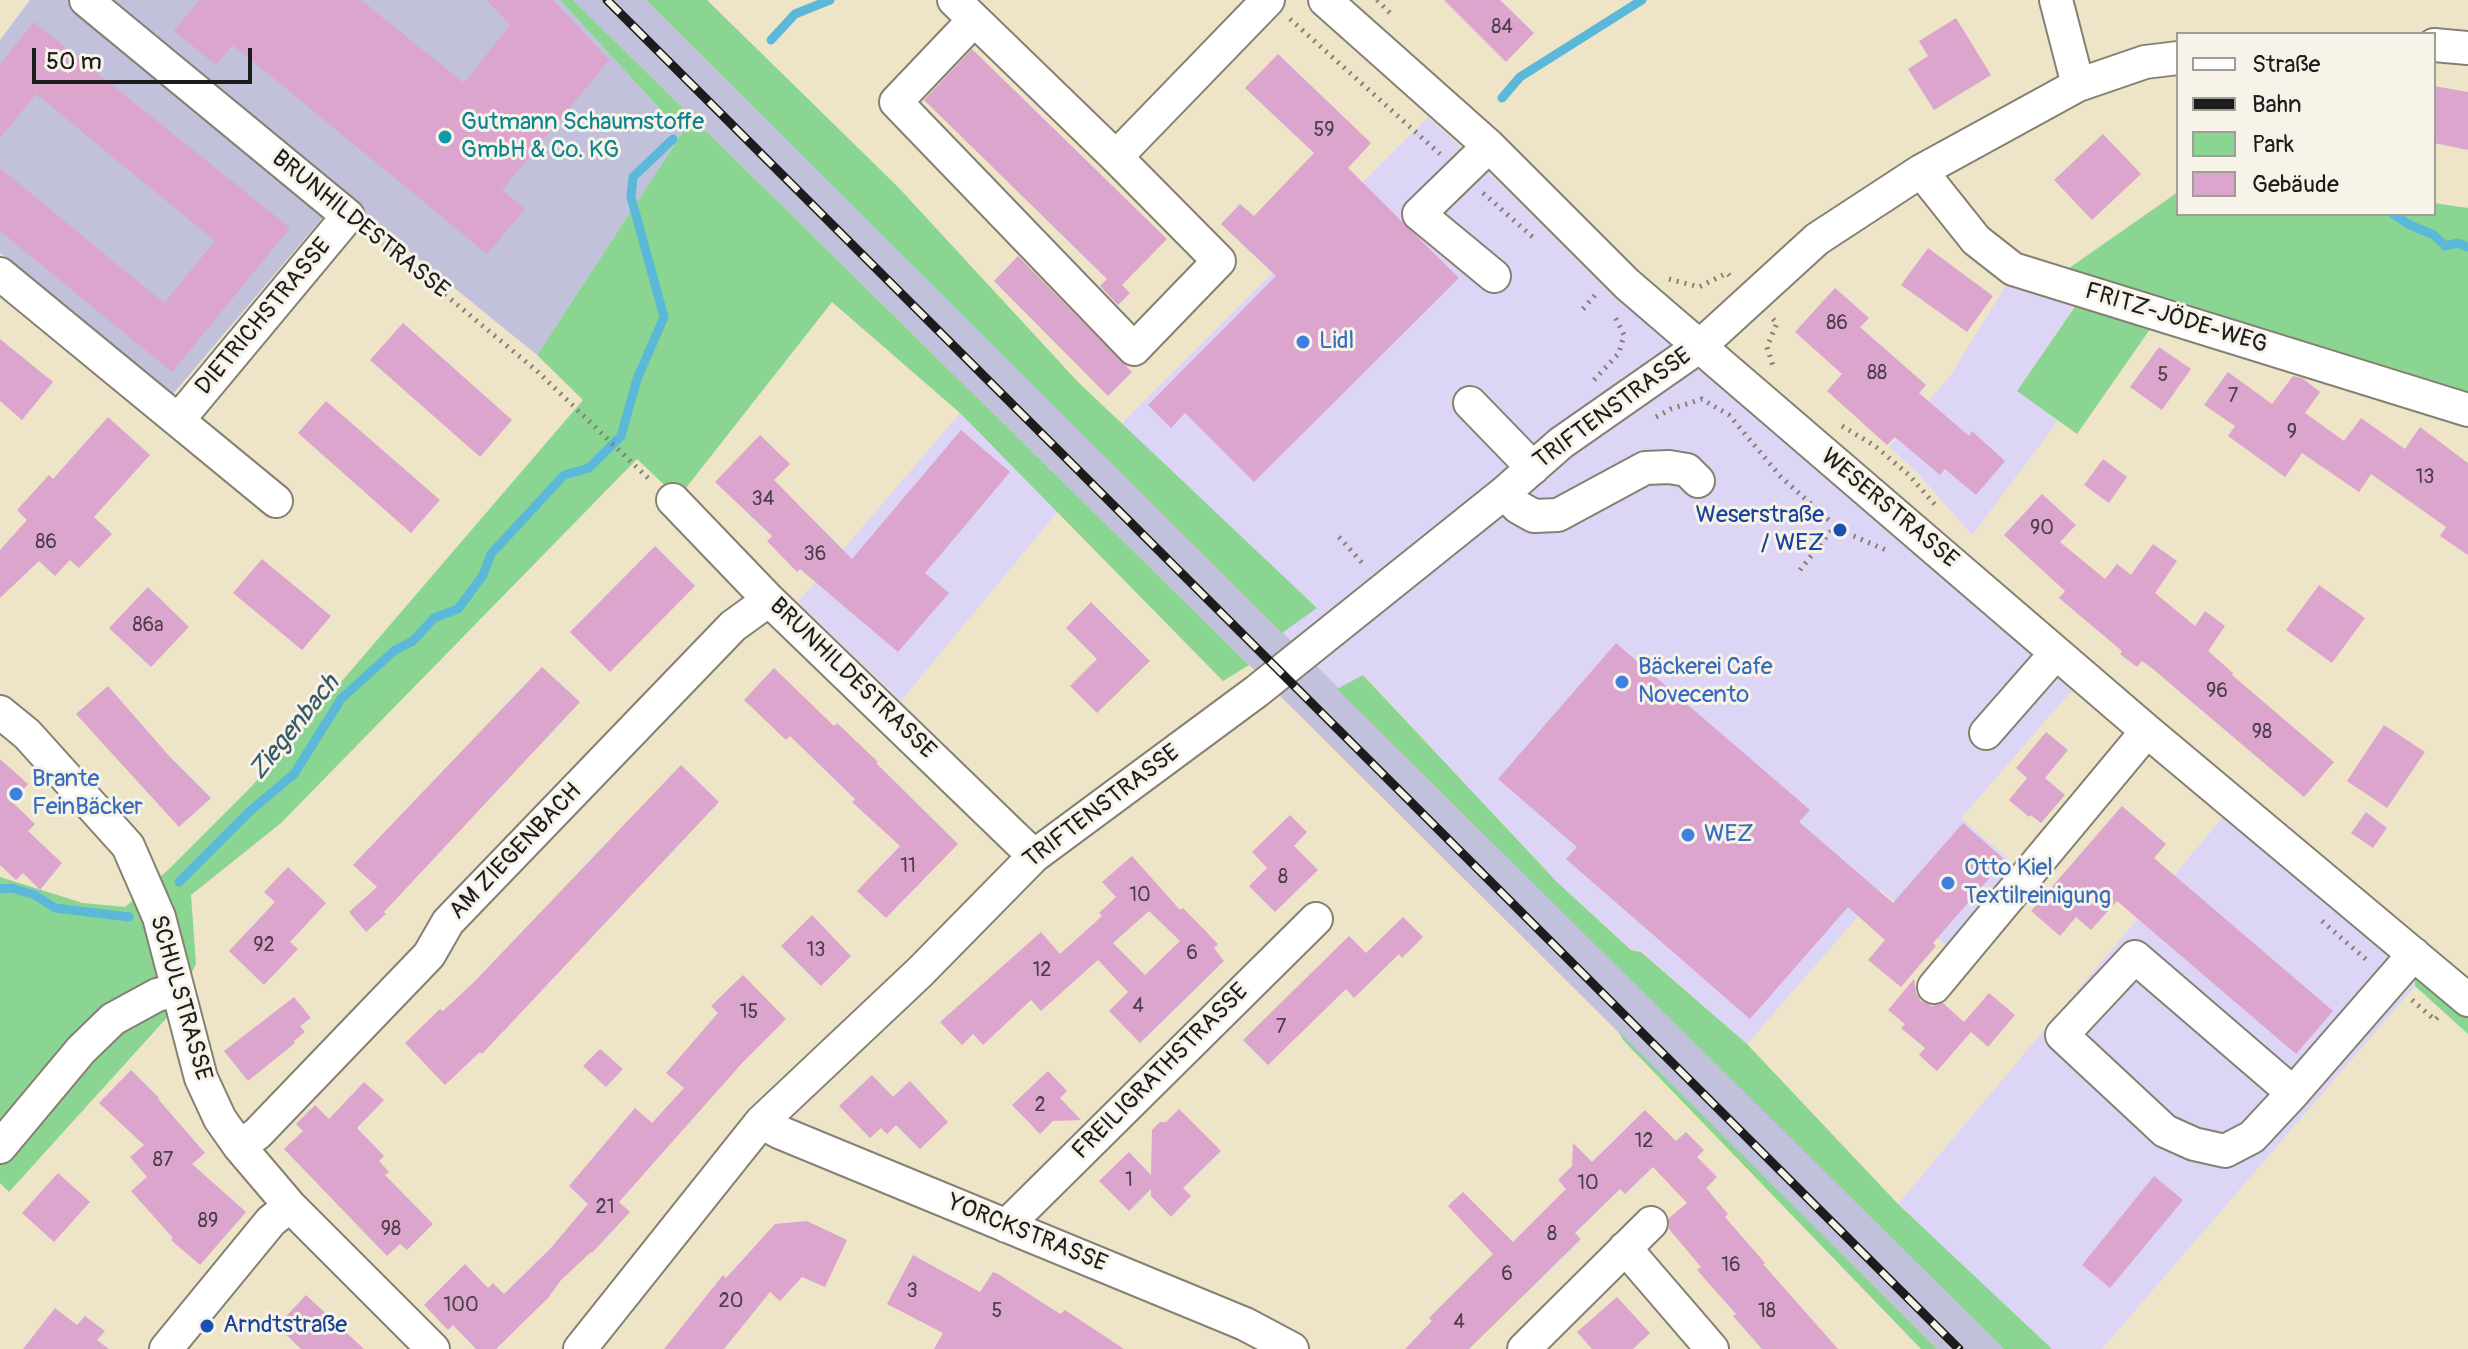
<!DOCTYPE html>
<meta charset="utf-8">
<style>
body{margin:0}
#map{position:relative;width:2468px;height:1349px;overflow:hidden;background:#eee4c8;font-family:Pangolin,sans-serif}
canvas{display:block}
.legend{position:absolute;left:2176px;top:32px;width:260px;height:184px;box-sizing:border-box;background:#f7f3e8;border:2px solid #9f9d96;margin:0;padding:10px 14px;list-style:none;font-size:24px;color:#1c1c1c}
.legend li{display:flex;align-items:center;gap:16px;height:40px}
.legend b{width:40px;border:2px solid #9f9d96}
.scale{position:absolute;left:32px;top:48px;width:220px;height:36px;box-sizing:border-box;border:4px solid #1c1c1c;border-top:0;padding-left:10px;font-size:24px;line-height:28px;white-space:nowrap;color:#1c1c1c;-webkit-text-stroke:6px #f7f3e8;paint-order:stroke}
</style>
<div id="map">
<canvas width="2468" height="1349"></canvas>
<ul class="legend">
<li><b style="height:10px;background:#fff"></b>Straße</li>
<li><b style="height:10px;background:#1c1c1c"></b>Bahn</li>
<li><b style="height:22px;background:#8ad592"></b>Park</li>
<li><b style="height:22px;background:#dba5ce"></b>Gebäude</li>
</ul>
<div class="scale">50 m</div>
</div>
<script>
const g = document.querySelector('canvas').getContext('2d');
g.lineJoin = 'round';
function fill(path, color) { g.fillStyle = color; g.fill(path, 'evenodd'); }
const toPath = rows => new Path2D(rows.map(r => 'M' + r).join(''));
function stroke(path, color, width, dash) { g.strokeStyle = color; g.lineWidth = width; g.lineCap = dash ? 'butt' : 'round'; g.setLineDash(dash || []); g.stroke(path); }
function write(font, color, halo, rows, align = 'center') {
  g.font = font + ' Pangolin,sans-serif'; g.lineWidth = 6; g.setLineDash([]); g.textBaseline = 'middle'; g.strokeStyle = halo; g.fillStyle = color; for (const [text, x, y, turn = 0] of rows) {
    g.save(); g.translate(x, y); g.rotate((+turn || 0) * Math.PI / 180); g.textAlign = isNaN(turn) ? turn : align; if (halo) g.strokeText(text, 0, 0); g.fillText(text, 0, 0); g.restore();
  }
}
fill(toPath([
 [1428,117,1689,359,2074,688,1961,818,2021,870,1953,951,1881,890,1747,1044,1642,952,1632,950,1557,882,1364,675,1337,689,1282,633,1316,607,1121,424],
 [2021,261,2092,281,2017,391,2058,421,1972,535,1914,469,1889,447,1950,376],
 [960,413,1058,511,901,701,798,602],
 [2240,797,2416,942,2415,986,2102,1349,2052,1349,1898,1204]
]), '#ddd5f6');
fill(toPath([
 [30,0,560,0,682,133,537,355,341,196,173,394,0,253,0,40],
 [573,0,646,0,2004,1349,1937,1349,1249,665]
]), '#c2c1dc');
fill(toPath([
 [560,0,573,0,1249,665,1223,681,960,413,832,302,678,498,637,459,281,823,191,895,196,964,172,1012,9,1192,0,1183,0,877,83,903,125,907,169,869,251,787,583,400,537,355,682,133],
 [646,0,707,0,898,187,1078,382,1317,608,1282,633],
 [2178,192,2178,214,2434,214,2434,203,2468,208,2468,421,2155,322,2077,434,2017,391,2092,282,2062,273],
 [1363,675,1557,882,1631,950,1641,952,1747,1044,1898,1204,2052,1349,2004,1349,1337,689],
 [2416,942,2468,986,2468,1034,2415,986],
 [1619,1032,1937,1349,1921,1349,1623,1040]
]), '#8ad592');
stroke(toPath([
 [771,40,795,14,830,0],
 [1502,98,1520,77,1642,0],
 [2393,214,2410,225,2434,235,2445,246,2458,243,2468,247],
 [179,882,250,811,294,774,341,699,395,650,413,641,434,618,458,609,483,575,491,554,564,475,589,468,621,436,637,379,664,317,631,197,633,177,673,139],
 [0,889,12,888,35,895,55,908,129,917]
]), '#5bb8d9', 9);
fill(toPath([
 [199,0,361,0,464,83,510,25,487,0,553,0,609,60,502,190,525,209,487,254,233,45,216,65,174,31],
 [1444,0,1500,0,1534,33,1506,62],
 [1956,18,1991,75,1934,110,1908,69,1928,56,1919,41],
 [34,22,290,228,172,372,0,231,0,168,164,303,215,241,36,94,0,138,0,64],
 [972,49,1167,239,1122,285,1130,293,1118,305,1100,286,1107,279,924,100],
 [1278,54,1371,143,1348,168,1459,278,1254,482,1185,413,1171,428,1148,405,1276,276,1221,224,1240,204,1254,216,1314,153,1245,88],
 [2434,86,2468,92,2468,150,2434,143],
 [2103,134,2141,174,2092,220,2054,180],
 [1928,248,1993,296,1967,332,1901,285],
 [1018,256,1132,372,1108,396,994,281],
 [1835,288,1869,318,1860,327,1926,385,1919,393,1969,436,1972,431,2005,461,1976,495,1945,469,1940,475,1895,437,1887,445,1827,391,1842,374,1795,332],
 [403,323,512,420,480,457,370,360],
 [0,339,53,382,22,420,0,401],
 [2159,347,2191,369,2162,410,2130,387],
 [2228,372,2272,404,2293,376,2302,378,2320,392,2305,413,2344,441,2361,418,2405,449,2420,427,2468,463,2468,555,2440,536,2446,527,2371,474,2359,492,2302,453,2285,477,2228,436,2235,426,2204,405],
 [326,401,440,500,411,533,298,433],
 [108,417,150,455,94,517,112,534,79,568,70,560,55,576,39,561,0,598,0,550,27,520,17,510,49,475,53,479],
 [961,430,1010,472,925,573,949,593,898,652,800,569,797,572,767,541,772,536,715,482,760,435,790,464,774,480,852,559],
 [2103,459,2127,477,2109,503,2084,485],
 [2042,494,2076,525,2060,542,2105,579,2117,564,2131,575,2153,544,2177,561,2155,593,2195,626,2205,611,2225,626,2208,651,2233,673,2232,675,2334,762,2304,797,2153,669,2142,661,2137,667,2120,654,2122,651,2059,598,2065,591,2004,535],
 [655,546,695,586,610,672,570,632],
 [262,559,331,616,302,650,233,593],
 [2319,585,2365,618,2332,663,2286,630],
 [148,587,189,627,151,667,109,628],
 [1091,602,1150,661,1097,713,1070,686,1097,659,1066,628],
 [1616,643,1810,810,1799,822,1893,903,1963,823,2005,860,1933,943,1936,946,1901,987,1868,960,1885,940,1848,907,1750,1019,1566,859,1577,847,1498,779],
 [542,667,580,702,384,912,386,914,366,932,349,912,377,887,353,865],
 [774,668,834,726,837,723,878,762,876,763,958,844,886,918,857,891,900,846,852,802,855,799,790,736,786,740,744,700],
 [108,686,170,757,211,798,179,827,76,714],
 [2384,725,2425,752,2387,808,2347,781],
 [2046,732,2068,750,2045,778,2065,795,2041,823,2031,815,2029,817,2009,800,2027,778,2016,768],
 [0,759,28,784,12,802,35,824,28,831,62,863,40,890,23,873,16,880,0,865],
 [681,765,719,802,482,1054,480,1052,445,1085,405,1043,440,1009,443,1011,475,981],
 [2122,806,2166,844,2154,858,2333,1011,2296,1054,2117,901,2091,930,2076,917,2060,936,2031,911],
 [2366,812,2387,828,2373,848,2351,833],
 [1290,815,1307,832,1294,846,1318,870,1275,912,1249,886,1267,868,1252,852],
 [1132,856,1180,910,1183,908,1218,944,1214,948,1224,961,1140,1043,1109,1011,1128,992,1098,960,1041,1011,1031,1000,983,1045,973,1034,962,1045,940,1022,1041,932,1060,954,1102,916,1099,913,1116,897,1102,882],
 [1149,911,1180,941,1145,975,1113,943],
 [288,867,326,903,290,942,298,949,264,985,229,951,275,902,264,892],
 [812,915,851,956,821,986,781,946],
 [1403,917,1423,937,1402,958,1399,954,1354,998,1346,989,1268,1065,1243,1040,1349,936,1366,953],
 [743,975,786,1019,743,1062,619,1202,630,1212,592,1253,591,1252,561,1280,548,1298,496,1349,476,1349,453,1325,448,1330,424,1305,465,1264,488,1288,493,1283,504,1294,550,1249,588,1204,569,1186,635,1108,652,1123,684,1088,666,1073,718,1013,711,1006],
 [1914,979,1916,993,1921,1001,1932,1006,1943,1003,1964,1022,1989,993,2015,1015,1988,1047,1971,1032,1937,1071,1919,1055,1925,1048,1901,1028,1905,1024,1888,1010],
 [294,997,311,1018,300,1026,305,1032,294,1041,295,1043,248,1081,224,1051],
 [600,1049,623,1069,606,1087,583,1066],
 [131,1070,159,1098,158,1099,205,1153,192,1164,246,1212,200,1265,171,1240,173,1238,131,1191,147,1177,130,1157,144,1145,99,1103],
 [1048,1071,1067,1091,1060,1098,1081,1120,1053,1121,1040,1134,1012,1105],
 [872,1075,893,1097,910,1081,948,1122,920,1149,896,1125,887,1134,881,1128,870,1138,839,1106],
 [364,1082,384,1100,357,1128,384,1156,379,1161,389,1172,385,1175,433,1224,407,1250,400,1244,387,1256,284,1149,303,1131,296,1124,315,1105,329,1119],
 [1179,1109,1221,1151,1183,1188,1191,1196,1171,1217,1151,1196,1151,1189,1129,1211,1099,1181,1129,1152,1151,1175,1152,1130,1160,1122,1166,1122],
 [1645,1110,1676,1141,1686,1132,1704,1150,1697,1157,1717,1177,1706,1188,1728,1214,1725,1217,1765,1263,1763,1264,1838,1349,1762,1349,1733,1316,1736,1314,1697,1270,1701,1267,1669,1229,1669,1218,1687,1203,1653,1167,1625,1194,1620,1189,1575,1233,1581,1239,1469,1349,1405,1349,1432,1321,1429,1318,1493,1254,1448,1206,1463,1192,1513,1242,1566,1189,1558,1180,1572,1166,1573,1143,1592,1162],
 [58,1173,90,1202,54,1242,22,1213],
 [2154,1176,2183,1200,2110,1288,2082,1265],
 [807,1221,847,1240,825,1287,802,1277,780,1301,770,1292,724,1349,664,1349,723,1275,726,1278,775,1224],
 [913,1255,980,1292,993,1272,998,1274,1060,1314,1065,1310,1124,1349,934,1349,943,1333,887,1304],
 [306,1295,364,1349,301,1349,277,1326],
 [1617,1297,1650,1333,1633,1349,1592,1349,1577,1332],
 [55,1308,77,1325,85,1316,105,1331,97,1340,109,1349,23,1349]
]), '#dba5ce');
const minor = toPath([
 [86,0,348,216,179,419],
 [954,0,1116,157,1268,0],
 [1325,0,1489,146,1627,284,2147,731,2468,1000],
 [2056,0,2078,85],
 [974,20,896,102,1134,349,1219,261,1116,157],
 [2434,45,2468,48],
 [1489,146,1419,214,1494,276],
 [1921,171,1976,240,2013,269,2468,410],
 [0,274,276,501],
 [1470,403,1533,468],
 [1504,493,1518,507,1534,516,1558,515,1645,468,1669,467,1687,470,1698,481],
 [673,500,769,600,1034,856],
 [0,712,27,734,128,846,159,917,201,1078,220,1119,239,1146,290,1206,433,1349],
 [1986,733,2056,653],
 [1934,987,2147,731],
 [2293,1093,2135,957,2062,1035,2165,1131,2194,1144,2225,1151,2252,1137,2293,1093,2414,954],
 [761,1122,779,1132,1245,1324,1292,1349],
 [239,1146,257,1134,429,955,448,922,733,626,769,600],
 [0,1147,81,1050,113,1019,157,995,177,990],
 [1006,1226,1316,919],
 [1625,1248,1712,1349],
 [166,1349,271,1221,290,1206],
 [580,1349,761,1122,920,972,1034,856,1257,691,1504,493,1561,443,1700,346,1817,239,1921,171,2078,85,2145,62,2178,58],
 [1524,1349,1651,1223]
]);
stroke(minor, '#858072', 36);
stroke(toPath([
 [1377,0,1393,16],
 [1290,19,1440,154],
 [1483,193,1536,240],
 [371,233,537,371,651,481],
 [1669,279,1699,287,1727,273,1732,278],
 [1583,309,1596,294],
 [1773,319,1777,323,1767,347,1774,369],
 [1594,380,1619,353,1624,335,1614,315],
 [1656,417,1671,409,1702,399,1729,415,1781,477,1840,530,1888,551],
 [1842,426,1875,446,1909,475,1937,507],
 [1339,537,1365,566],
 [1800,570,1835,526],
 [2322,921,2369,962],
 [2412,1000,2435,1020,2440,1015]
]), '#858072', 5, [2, 6]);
stroke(minor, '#fff', 32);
const rail = toPath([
 [607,0,1959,1349]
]);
stroke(rail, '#1c1c1c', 9);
stroke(rail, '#f7f3e8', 6, [18]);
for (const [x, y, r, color] of [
 [445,137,8,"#0f9aa8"],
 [1303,342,8,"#3f7fe0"],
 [1840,530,8,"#1a4fb4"],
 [1622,682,8,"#3f7fe0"],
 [16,794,8,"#3f7fe0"],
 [1688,835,8,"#3f7fe0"],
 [1948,883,8,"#3f7fe0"],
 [207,1326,8,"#1a4fb4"]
]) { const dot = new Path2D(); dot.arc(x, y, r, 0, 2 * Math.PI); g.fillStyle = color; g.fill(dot); stroke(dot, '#f7f3e8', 3); }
write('20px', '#4c3e48', null, [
 ["84",1502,28],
 ["59",1324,131],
 ["86",1837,324],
 ["88",1877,374],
 ["5",2163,376],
 ["7",2233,397],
 ["9",2292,433],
 ["13",2425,478],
 ["34",763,500],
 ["90",2042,529],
 ["86",46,543],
 ["36",815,555],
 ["86a",148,626],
 ["96",2217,692],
 ["98",2262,733],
 ["11",908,867],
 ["8",1283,878],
 ["10",1140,896],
 ["92",264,946],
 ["13",816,951],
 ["6",1192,954],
 ["12",1042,971],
 ["4",1138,1007],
 ["15",749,1013],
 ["7",1281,1028],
 ["2",1040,1106],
 ["12",1644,1142],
 ["87",163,1161],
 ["1",1129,1181],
 ["10",1588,1184],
 ["21",605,1208],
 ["89",208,1222],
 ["98",391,1230],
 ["8",1552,1235],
 ["16",1731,1266],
 ["6",1507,1275],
 ["3",912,1292],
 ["20",731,1302],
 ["100",461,1306],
 ["5",997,1312],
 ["18",1767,1312],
 ["4",1459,1323]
]);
write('24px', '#0d838f', '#f7f3e8', [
 ["Gutmann Schaumstoffe",461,123],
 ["GmbH & Co. KG",461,151]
], 'left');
write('24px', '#1c1c1c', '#f7f3e8', [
 ["BRUNHILDESTRASSE",360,225,39],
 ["DIETRICHSTRASSE",264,317,-50],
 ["FRITZ-JÖDE-WEG",2176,319,17],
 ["TRIFTENSTRASSE",1613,409,-36],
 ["WESERSTRASSE",1889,509,40],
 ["BRUNHILDESTRASSE",852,679,44],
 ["TRIFTENSTRASSE",1102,807,-37],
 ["AM ZIEGENBACH",516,852,-46],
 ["SCHULSTRASSE",180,998,74],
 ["FREILIGRATHSTRASSE",1161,1072,-45],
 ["YORCKSTRASSE",1027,1234,22]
]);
write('24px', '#366cbe', '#f7f3e8', [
 ["Lidl",1319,342],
 ["Bäckerei Cafe",1638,668],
 ["Novecento",1638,696],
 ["Brante",32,780],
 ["FeinBäcker",32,808],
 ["WEZ",1704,835],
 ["Otto Kiel",1964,869],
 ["Textilreinigung",1964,897]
], 'left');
write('24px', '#164399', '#f7f3e8', [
 ["Weserstraße",1824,516],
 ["/ WEZ",1824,544],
 ["Arndtstraße",223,1326,"left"]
], 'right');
write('italic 26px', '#355a68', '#f7f3e8', [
 ["Ziegenbach",295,728,-51]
]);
</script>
